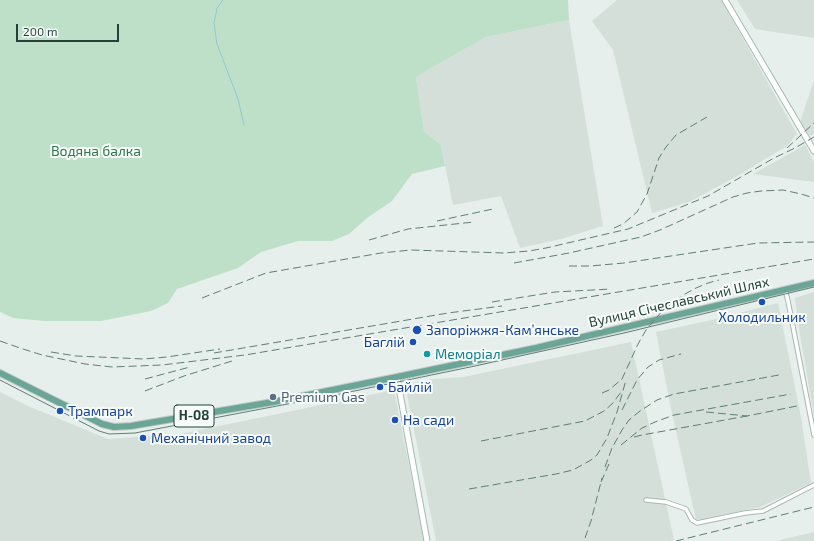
<!DOCTYPE html>
<meta charset="utf-8">
<style>
body{margin:0}
#map{position:relative;width:814px;height:541px;overflow:hidden;background:#e6efeb;font-family:"Exo 2",sans-serif}
canvas{display:block}
.scale{position:absolute;left:16px;top:24px;width:103px;height:18px;box-sizing:border-box;border:2px solid #24423a;border-top:0;padding-left:5px;font-size:12px;line-height:14px;white-space:nowrap;color:#24423a;-webkit-text-stroke:3px #f7fbf9;paint-order:stroke}
</style>
<div id="map">
<canvas width="814" height="541"></canvas>
<div class="scale">200 m</div>
</div>
<script>
const g = document.querySelector('canvas').getContext('2d');
g.lineJoin = 'round';
function fill(path, color) { g.fillStyle = color; g.fill(path, 'evenodd'); }
const toPath = rows => new Path2D(rows.map(r => 'M' + r).join(''));
function stroke(path, color, width, dash) { g.strokeStyle = color; g.lineWidth = width; g.lineCap = dash ? 'butt' : 'round'; g.setLineDash(dash || []); g.stroke(path); }
function write(font, color, halo, rows, align = 'center') {
  g.font = font + ' "Exo 2",sans-serif'; g.lineWidth = 4; g.setLineDash([]); g.textBaseline = 'middle'; g.strokeStyle = halo; g.fillStyle = color; for (const [text, x, y, turn = 0] of rows) {
    g.save(); g.translate(x, y); g.rotate((+turn || 0) * Math.PI / 180); g.textAlign = isNaN(turn) ? turn : align; if (halo) g.strokeText(text, 0, 0); g.fillText(text, 0, 0); g.restore();
  }
}
fill(toPath([
 [617,0,721,0,797,134,787,146,734,178,689,202,652,213,613,50,592,21],
 [737,0,814,0,814,38,755,29],
 [569,20,603,226,561,239,520,248,501,196,453,205,441,145,424,131,416,77,486,37],
 [814,80,814,134,810,136,800,122],
 [805,145,814,162,814,182,753,174],
 [814,292,814,416,800,335,795,298],
 [778,303,801,417,811,483,760,507,696,520,670,404,656,332,716,319],
 [631,342,674,540,669,541,436,541,405,384,433,379,463,377],
 [394,390,424,541,0,541,0,392,28,406,108,439,180,434],
 [814,532,814,541,776,541]
]), '#d4dfda');
fill(toPath([
 [0,0,568,0,569,20,486,37,416,77,424,131,441,145,445,166,412,174,392,201,367,218,349,234,332,241,298,241,261,252,238,268,177,289,168,303,151,311,101,321,44,321,13,318,0,312]
]), '#bfe0c8');
stroke(toPath([
 [223,0,217,8,214,23,217,44,238,99,244,125]
]), '#8ec9d4', 1);
const minor = toPath([
 [785,289,788,301,814,435],
 [646,500,666,502,686,509,692,520,697,523,745,513,763,511,814,485]
]);
const secondary = toPath([
 [725,0,814,151],
 [397,377,427,541]
]);
const primary = toPath([
 [0,373,102,424,114,427,131,426,273,402,397,377,536,348,814,283]
]);
stroke(minor, '#a8b8b2', 5.5);
stroke(secondary, '#a4bbb3', 7);
stroke(primary, '#c2cac8', 8);
stroke(minor, '#fff', 3.5);
stroke(secondary, '#fff', 5);
stroke(primary, '#6aa596', 6);
stroke(toPath([
 [0,380,99,431,109,434,135,433,335,395,475,366,624,333,814,287]
]), '#5f7d75', 1);
stroke(toPath([
 [787,148,814,123],
 [437,221,493,209],
 [614,228,623,224,637,212,647,194,659,158,666,147,676,135,707,117],
 [369,240,408,229,474,222],
 [514,263,569,253,641,237,660,230,733,197,747,193,761,191,783,190,801,194,814,198],
 [569,266,590,266,624,263,758,243,814,242],
 [202,298,266,273,381,253,411,250,504,253,529,251,546,248,628,229,708,196,774,158,795,148,814,137],
 [492,302,555,292,611,289],
 [0,341,20,348,42,355,85,364,112,367,162,365,245,355,814,259],
 [51,352,76,356,144,359,167,357,220,349],
 [214,353,448,313,502,306],
 [145,379,190,367],
 [145,391,184,376,232,361],
 [602,393,609,390,622,379,638,344,646,330,663,310,685,294,696,288,708,283,719,280],
 [622,410,637,380,648,367,659,360,681,354],
 [706,412,747,416,797,406],
 [634,437,642,435,747,416],
 [481,441,585,421,604,411,613,403,621,392],
 [621,445,642,428,655,422,674,415,791,394],
 [605,467,612,448,622,430,629,420,640,411,657,400,674,394,779,375],
 [601,482,609,464],
 [469,489,556,474,573,470,591,460,597,455,607,438,617,412,626,380],
 [585,538,591,521,602,478],
 [676,541,814,507]
]), '#5f7d75', 1, [8, 4]);
for (const [x, y, r, color] of [
 [762,302,4,"#1a4fb4"],
 [417,330,5,"#1a4fb4"],
 [413,342,4,"#1a4fb4"],
 [427,354,4,"#0f9aa8"],
 [380,387,4,"#1a4fb4"],
 [273,397,4,"#5c6f8a"],
 [60,411,4,"#1a4fb4"],
 [395,420,4,"#1a4fb4"],
 [143,438,4,"#1a4fb4"]
]) { const dot = new Path2D(); dot.arc(x, y, r, 0, 2 * Math.PI); g.fillStyle = color; g.fill(dot); stroke(dot, '#f7fbf9', 1.5); }
for (const [x, y, w] of [
 [194,416,40]
]) { const box = new Path2D(); box.roundRect(x - w / 2, y - 11, w, 22, 3); g.fillStyle = '#f7fbf9'; g.fill(box); stroke(box, '#24423a', 1); }
write('bold 13px', '#24423a', null, [
 ["Н-08",194,416]
]);
write('14px', '#2d7a4b', '#f7fbf9', [
 ["Водяна балка",96,151]
]);
write('14px', '#24423a', '#f7fbf9', [
 ["Вулиця Січеславський Шлях",679,302,-13]
]);
write('14px', '#164399', '#f7fbf9', [
 ["Холодильник",762,317,"center"],
 ["Запоріжжя-Кам’янське",426,330],
 ["Баглій",405,342,"right"],
 ["Байлій",388,387],
 ["Трампарк",68,411],
 ["На сади",403,420],
 ["Механічний завод",151,438]
], 'left');
write('14px', '#0d838f', '#f7fbf9', [
 ["Меморіал",435,354]
], 'left');
write('14px', '#4e5e75', '#f7fbf9', [
 ["Premium Gas",281,397]
], 'left');
</script>
